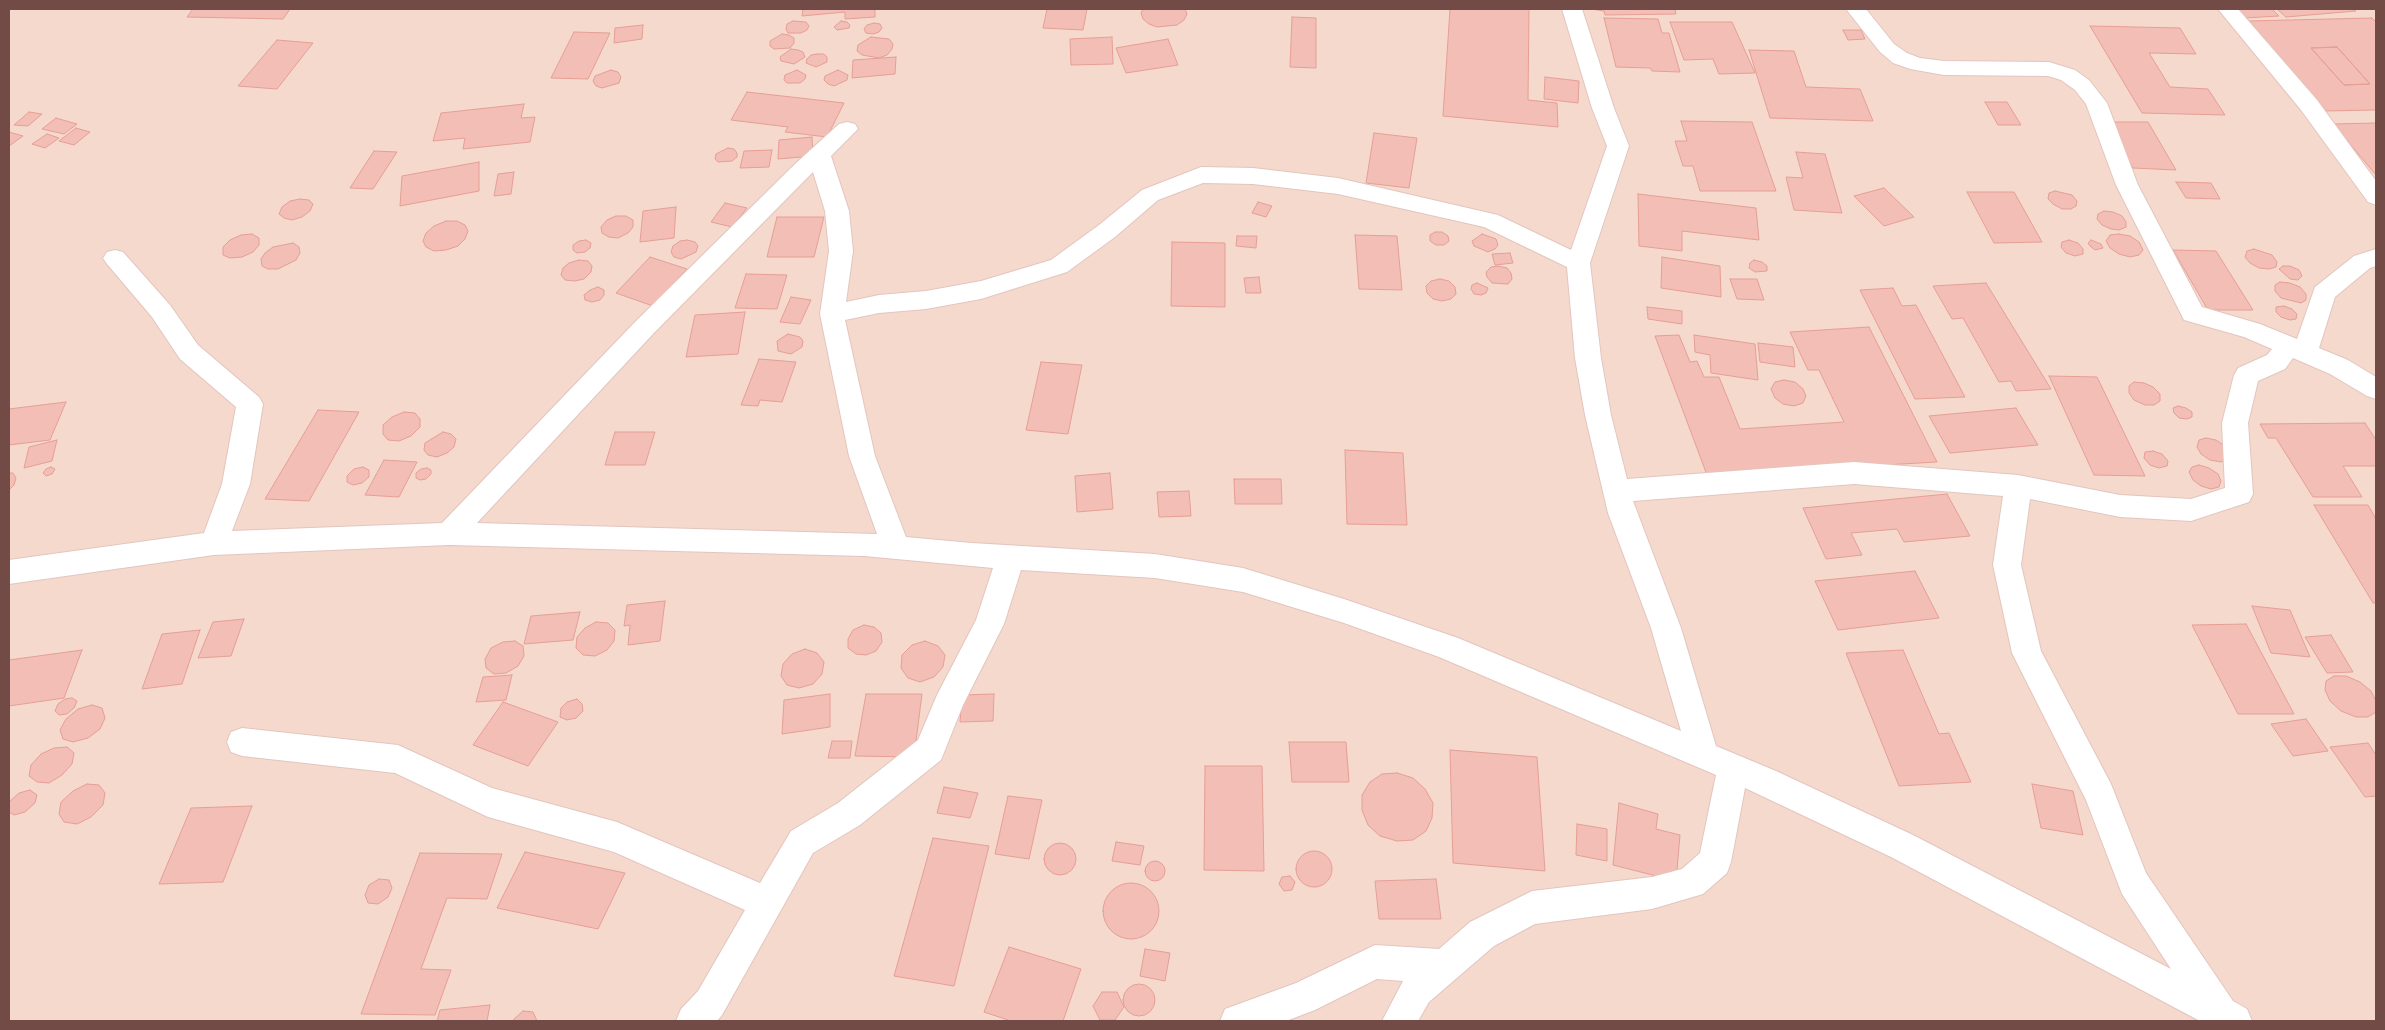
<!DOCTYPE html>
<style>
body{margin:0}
#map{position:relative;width:2385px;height:1030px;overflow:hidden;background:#fde9de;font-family:"PT Sans",sans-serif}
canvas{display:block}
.frame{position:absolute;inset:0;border:10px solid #734b46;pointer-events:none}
</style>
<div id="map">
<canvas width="2385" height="1030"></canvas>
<div class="frame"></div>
</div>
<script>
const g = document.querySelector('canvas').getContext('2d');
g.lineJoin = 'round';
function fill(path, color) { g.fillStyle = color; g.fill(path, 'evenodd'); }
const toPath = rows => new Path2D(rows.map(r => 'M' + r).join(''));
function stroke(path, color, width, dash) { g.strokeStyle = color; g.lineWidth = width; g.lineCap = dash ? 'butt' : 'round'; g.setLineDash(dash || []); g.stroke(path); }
fill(toPath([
 [9,9,2376,9,2376,1021,9,1021]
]), '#f5d9cd');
const building = toPath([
 [193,9,290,9,283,19,187,17,193,9],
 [803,9,875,9,875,17,845,19,845,12,802,16,803,9],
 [1047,9,1087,9,1083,30,1043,28,1047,9],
 [1143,9,1185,9,1187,14,1184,20,1177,25,1157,27,1149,24,1143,19,1141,13,1143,9],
 [1450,9,1529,9,1528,100,1557,103,1558,127,1443,116,1450,9],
 [1591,9,1675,9,1676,14,1605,15,1604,11,1591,9],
 [2234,9,2272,9,2279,16,2244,18,2234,9],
 [2277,9,2353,9,2356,11,2286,17,2277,9],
 [1292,17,1316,18,1316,68,1290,67,1292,17],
 [1604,18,1658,19,1662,33,1669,33,1680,72,1652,71,1650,68,1616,67,1604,18],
 [2372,18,2376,22,2376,110,2323,111,2248,21,2372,18],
 [2337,47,2370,84,2344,85,2311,48,2337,47],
 [793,21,806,22,809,26,807,30,801,33,788,33,786,29,787,24,793,21],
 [841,21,847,22,850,25,849,28,837,30,834,27,841,21],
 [1670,22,1732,22,1755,73,1719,74,1713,59,1684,60,1670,22],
 [874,23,880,24,882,28,879,32,873,34,866,33,864,29,867,25,874,23],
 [643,25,642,39,614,43,615,28,643,25],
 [2090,26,2180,28,2196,54,2149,53,2170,87,2208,89,2225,115,2142,113,2090,26],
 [1843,30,1861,30,1865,39,1848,40,1843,30],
 [574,32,610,33,588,79,551,78,574,32],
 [782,34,789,35,794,38,794,43,790,48,774,49,770,46,770,41,782,34],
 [871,37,889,39,893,44,892,49,887,55,879,58,862,55,857,51,858,45,871,37],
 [1112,37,1113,64,1071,65,1070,39,1112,37],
 [1168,39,1178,65,1126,73,1116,48,1168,39],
 [277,40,313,43,277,89,238,86,277,40],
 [2337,47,2370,84,2344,85,2311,48,2337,47],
 [791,49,798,50,803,52,805,57,794,64,781,61,780,57,791,49],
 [1749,50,1794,51,1806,87,1860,89,1873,121,1770,118,1749,50],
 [817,54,824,54,827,57,827,62,816,67,806,63,807,59,811,55,817,54],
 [896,57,895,74,852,78,853,60,896,57],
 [611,70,618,72,621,77,619,83,602,88,596,86,593,81,595,76,611,70],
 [797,70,806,75,805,79,800,83,787,83,784,80,785,75,797,70],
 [838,70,848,75,847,80,834,86,828,84,824,80,825,76,838,70],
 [1545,77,1579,81,1578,103,1544,99,1545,77],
 [747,92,844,103,827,137,785,132,788,127,731,120,747,92],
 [1985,102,2007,102,2021,125,1998,125,1985,102],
 [524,104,521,118,535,117,530,142,463,149,465,138,433,141,441,113,524,104],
 [29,112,42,114,28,126,14,125,29,112],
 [56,118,77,124,64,134,42,129,56,118],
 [1681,121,1752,122,1776,191,1700,191,1693,166,1683,166,1675,141,1687,141,1681,121],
 [2106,122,2148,122,2176,170,2133,168,2106,122],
 [2376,123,2376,175,2333,124,2376,123],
 [76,128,90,132,74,145,59,141,76,128],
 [9,132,23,136,9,146,9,132],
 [1374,133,1417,138,1409,188,1366,183,1374,133],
 [47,134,59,138,45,148,32,144,47,134],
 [812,137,813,156,778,159,779,140,812,137],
 [728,148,734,149,737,153,737,157,732,161,718,162,715,159,716,154,728,148],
 [772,150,769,167,740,168,744,151,772,150],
 [374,151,397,152,373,189,350,188,374,151],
 [1796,152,1825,154,1842,213,1794,210,1786,177,1803,178,1796,152],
 [479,162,479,191,400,206,402,176,479,162],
 [514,172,511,194,494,196,498,174,514,172],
 [2176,182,2211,183,2220,199,2186,198,2176,182],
 [1884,188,1914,217,1884,226,1854,196,1884,188],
 [2055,191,2072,195,2077,201,2076,206,2071,209,2062,209,2053,204,2048,199,2049,193,2055,191],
 [1967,192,2014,192,2042,242,1994,243,1967,192],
 [1638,194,1756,208,1759,240,1682,231,1682,251,1639,246,1638,194],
 [300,199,309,200,313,204,310,211,302,217,292,220,284,218,279,214,282,207,290,201,300,199],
 [1258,202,1272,206,1266,217,1252,213,1258,202],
 [725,203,747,208,732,227,711,222,725,203],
 [676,207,674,238,640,242,643,211,676,207],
 [2104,211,2113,212,2122,216,2126,222,2126,227,2119,230,2111,229,2102,225,2097,219,2098,214,2104,211],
 [616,216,626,216,633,220,633,227,628,233,618,238,609,237,602,233,601,227,607,220,616,216],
 [777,217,824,217,814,257,767,257,777,217],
 [446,221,457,221,465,225,468,231,465,239,458,246,446,250,434,251,426,247,423,241,426,233,434,226,446,221],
 [1435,232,1442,232,1448,236,1449,241,1444,245,1436,245,1430,241,1430,235,1435,232],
 [252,234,259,238,259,245,253,252,242,257,230,258,223,255,223,247,230,240,241,235,252,234],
 [1482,234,1496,239,1498,245,1495,249,1488,252,1474,246,1472,241,1482,234],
 [2119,234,2130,236,2139,242,2143,250,2139,255,2130,257,2119,254,2110,248,2106,241,2110,235,2119,234],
 [1355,235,1397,236,1402,290,1359,289,1355,235],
 [1237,236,1257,236,1256,248,1236,246,1237,236],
 [586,240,591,243,590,248,585,252,577,253,573,250,573,245,579,241,586,240],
 [687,240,695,242,698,246,696,252,681,259,674,257,671,252,673,246,680,241,687,240],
 [2069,240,2078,243,2083,249,2083,254,2075,256,2066,253,2061,247,2062,242,2069,240],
 [2091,240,2101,244,2103,248,2095,250,2090,246,2088,243,2091,240],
 [1172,242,1225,243,1225,307,1171,306,1172,242],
 [293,243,299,247,300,253,296,260,278,269,268,269,262,266,261,259,265,253,273,247,293,243],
 [2254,249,2272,255,2277,262,2276,267,2269,269,2259,268,2250,263,2245,257,2247,251,2254,249],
 [2173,250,2216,251,2253,310,2208,310,2173,250],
 [1510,253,1513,263,1495,265,1492,254,1510,253],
 [650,257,687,269,653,306,616,293,650,257],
 [1662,257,1720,266,1721,297,1661,288,1662,257],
 [579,260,588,261,592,266,591,272,584,279,575,281,565,280,561,275,563,268,569,263,579,260],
 [1754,260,1762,262,1767,266,1767,271,1755,272,1749,268,1750,263,1754,260],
 [1498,266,1507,268,1511,273,1512,279,1508,284,1492,283,1487,277,1486,272,1491,267,1498,266],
 [2283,266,2290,266,2299,270,2302,276,2298,280,2290,279,2279,269,2283,266],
 [746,274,787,275,777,309,735,308,746,274],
 [1259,277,1261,293,1246,293,1244,278,1259,277],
 [1440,279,1449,281,1455,287,1456,294,1451,299,1442,301,1433,299,1427,293,1426,286,1431,281,1440,279],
 [1730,279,1757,279,1764,300,1737,299,1730,279],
 [2280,282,2290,283,2300,287,2306,294,2306,300,2301,303,2281,298,2275,291,2275,285,2280,282],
 [1477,283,1488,288,1486,293,1481,295,1474,294,1471,289,1472,285,1477,283],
 [1986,283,2051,389,2016,391,2011,381,1999,382,1963,318,1952,319,1933,286,1986,283],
 [598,287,604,290,604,295,600,300,592,302,585,300,584,295,590,290,598,287],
 [1893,288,1902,306,1916,305,1965,397,1915,399,1860,290,1893,288],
 [791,297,811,300,800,324,780,322,791,297],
 [2284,306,2292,309,2297,314,2296,319,2290,320,2281,317,2276,312,2276,307,2284,306],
 [1647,307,1682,311,1682,324,1648,319,1647,307],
 [745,312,738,354,686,357,695,315,745,312],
 [1869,327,1937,462,1707,475,1655,336,1679,335,1690,362,1697,361,1704,377,1719,377,1740,429,1844,422,1819,370,1808,370,1790,332,1869,327],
 [788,334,800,337,803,341,802,347,791,354,778,351,777,341,788,334],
 [1694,335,1755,344,1758,380,1711,373,1710,355,1695,352,1694,335],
 [1758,343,1793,347,1795,367,1760,362,1758,343],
 [759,359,796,362,782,402,760,400,758,406,741,405,759,359],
 [1041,362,1082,365,1068,434,1026,430,1041,362],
 [2049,376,2097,377,2145,476,2094,475,2049,376],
 [1784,380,1795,382,1803,389,1806,396,1803,403,1794,406,1783,404,1775,398,1771,389,1775,382,1784,380],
 [2134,382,2144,383,2153,387,2160,394,2160,401,2154,405,2145,405,2134,400,2129,393,2129,386,2134,382],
 [66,402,50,440,9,445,9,409,66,402],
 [2178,406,2186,408,2192,412,2192,417,2187,419,2179,418,2174,413,2173,408,2178,406],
 [2016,408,2038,445,1950,453,1929,416,2016,408],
 [318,410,359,412,309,501,265,499,318,410],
 [404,412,415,413,420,419,420,427,411,436,399,441,388,440,383,434,383,425,392,417,404,412],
 [2365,423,2376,440,2376,466,2343,466,2362,497,2313,497,2276,438,2268,438,2260,424,2365,423],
 [443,432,451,434,456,439,454,447,447,453,437,457,428,455,424,450,425,443,443,432],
 [615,432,655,432,645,465,605,465,615,432],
 [2206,438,2216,440,2225,446,2228,459,2221,462,2210,460,2201,454,2197,447,2199,440,2206,438],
 [57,440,52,461,24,468,29,447,57,440],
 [1345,450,1403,453,1407,525,1347,524,1345,450],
 [2153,451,2162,454,2168,461,2167,466,2159,468,2150,465,2144,458,2145,452,2153,451],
 [384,460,417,462,399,497,365,495,384,460],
 [2199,465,2209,468,2218,474,2221,481,2219,487,2211,489,2201,486,2193,480,2189,472,2192,467,2199,465],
 [51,467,55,469,52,474,46,476,43,473,46,469,51,467],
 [363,467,369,470,369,477,362,483,353,485,347,482,347,476,354,469,363,467],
 [427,468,431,470,431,474,426,479,420,480,416,478,416,473,421,469,427,468],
 [9,473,13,473,16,478,14,485,9,490,9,473],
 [1110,473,1113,509,1077,512,1075,476,1110,473],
 [1234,479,1281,479,1282,504,1235,504,1234,479],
 [1189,491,1191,516,1159,517,1157,492,1189,491],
 [1947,494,1970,536,1904,542,1897,529,1851,533,1862,555,1826,559,1803,508,1947,494],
 [2314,505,2368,505,2376,519,2376,603,2373,603,2314,505],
 [1915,571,1939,618,1838,630,1815,581,1915,571],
 [665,601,660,641,628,645,630,625,624,626,627,605,665,601],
 [2252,606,2290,610,2310,657,2271,653,2252,606],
 [580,612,573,640,524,644,531,616,580,612],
 [244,619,231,656,198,658,213,622,244,619],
 [596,622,608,623,615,630,614,641,607,650,595,656,583,655,576,648,577,637,585,628,596,622],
 [2246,624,2294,714,2238,714,2192,625,2246,624],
 [864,625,874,627,881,633,882,642,876,651,866,655,856,654,848,648,848,639,853,630,864,625],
 [200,630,182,684,142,689,162,634,200,630],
 [2331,635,2353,672,2327,673,2305,637,2331,635],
 [515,641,523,646,524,656,518,666,506,673,494,674,486,668,485,659,491,648,503,642,515,641],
 [925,641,938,646,945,655,943,667,934,677,920,682,908,678,901,668,902,655,912,645,925,641],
 [805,649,817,653,824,662,822,674,813,684,799,688,787,685,781,676,783,664,792,654,805,649],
 [82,650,64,698,9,706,9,660,82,650],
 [1903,650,1939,734,1949,733,1971,782,1899,786,1846,653,1903,650],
 [512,675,506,700,476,702,483,677,512,675],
 [2334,676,2346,676,2360,682,2371,691,2376,701,2376,712,2368,717,2356,717,2341,711,2330,701,2325,690,2326,681,2334,676],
 [830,694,830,727,782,734,784,700,830,694],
 [866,694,922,694,914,757,855,756,866,694],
 [994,694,993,721,960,722,962,695,994,694],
 [72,698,77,701,74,708,67,714,59,715,55,711,58,704,65,699,72,698],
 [577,699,582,704,583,711,576,718,567,720,560,717,561,708,567,702,577,699],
 [503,702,558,722,528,766,473,745,503,702],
 [92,705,102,708,105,718,100,729,88,738,73,742,63,739,60,730,66,719,78,709,92,705],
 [2306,719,2328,751,2293,756,2271,724,2306,719],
 [832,741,852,741,850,758,828,758,832,741],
 [1289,742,1346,742,1349,782,1292,782,1289,742],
 [2368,743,2376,755,2376,796,2365,797,2330,747,2368,743],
 [67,747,74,753,72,764,62,775,49,783,37,782,29,776,31,765,41,754,54,748,67,747],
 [1450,750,1537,757,1545,871,1453,863,1450,750],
 [1205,766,1262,766,1264,871,1204,870,1205,766],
 [1397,773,1413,778,1425,789,1433,803,1432,818,1426,831,1413,840,1397,841,1380,836,1368,825,1362,810,1362,795,1370,782,1382,774,1397,773],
 [87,784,99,785,105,793,103,805,91,817,77,824,64,822,59,814,61,802,73,791,87,784],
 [2032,784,2073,791,2083,835,2041,828,2032,784],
 [944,787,978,793,970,818,937,813,944,787],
 [30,790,37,795,35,803,25,812,14,815,9,812,9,802,19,793,30,790],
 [1008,796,1042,800,1029,859,995,854,1008,796],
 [1619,803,1658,814,1656,829,1680,835,1676,881,1613,865,1619,803],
 [252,806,223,882,159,884,191,808,252,806],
 [1577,824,1607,829,1607,861,1576,855,1577,824],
 [933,838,989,846,954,986,894,976,933,838],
 [1116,842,1144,846,1140,865,1112,861,1116,842],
 '1044 859a16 16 0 1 1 32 0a16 16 0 1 1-32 0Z',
 '1296 869a18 18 0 1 1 36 0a18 18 0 1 1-36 0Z',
 [525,852,625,873,598,929,497,908,525,852],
 [420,853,502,854,487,899,447,898,421,969,451,970,435,1015,361,1014,420,853],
 '1145 871a10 10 0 1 1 20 0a10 10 0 1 1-20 0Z',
 [1290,876,1295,882,1292,890,1284,891,1279,884,1282,877,1290,876],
 [379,879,389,880,392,888,388,897,378,904,368,903,365,895,369,885,379,879],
 [1436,879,1441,919,1379,919,1375,881,1436,879],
 '1103 911a28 28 0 1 1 56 0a28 28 0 1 1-56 0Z',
 [1009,947,1081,969,1063,1021,1011,1021,984,1012,1009,947],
 [1145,949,1170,953,1165,981,1140,976,1145,949],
 '1123 1000a16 16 0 1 1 32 0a16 16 0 1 1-32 0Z',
 [1102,992,1117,992,1124,1007,1115,1020,1100,1020,1093,1006,1102,992],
 [490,1005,487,1021,437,1021,440,1010,490,1005],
 [523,1011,533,1012,537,1021,512,1021,523,1011]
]);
fill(building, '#f3beb5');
stroke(building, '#e69f95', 1);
const street = toPath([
 [1562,9,1582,9,1614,108,1629,146,1590,263,1601,358,1611,415,1627,479,1854,462,2018,475,2120,495,2191,499,2225,488,2222,423,2234,375,2238,368,2267,355,2272,349,2244,337,2184,320,2116,185,2086,104,2075,90,2061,80,2048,76,1944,75,1910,69,1893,63,1880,52,1846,9,1866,9,1894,44,1907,53,1920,58,1944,61,2049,62,2075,70,2089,80,2107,103,2138,185,2202,307,2260,324,2297,339,2315,287,2354,256,2376,249,2376,266,2370,268,2335,297,2319,348,2348,360,2376,377,2376,399,2367,396,2330,374,2293,358,2285,369,2258,381,2248,423,2253,494,2249,502,2191,521,2120,517,2030,499,2021,565,2041,651,2111,784,2146,873,2233,1001,2247,1009,2252,1021,2200,1021,1891,857,1745,788,1731,862,1727,873,1703,894,1652,909,1535,924,1494,946,1429,1002,1418,1021,1382,1021,1403,981,1377,979,1315,1010,1286,1021,1220,1021,1225,1009,1296,983,1375,945,1439,949,1470,922,1532,891,1652,877,1682,869,1700,853,1716,775,1439,657,1344,623,1243,592,1155,578,1021,570,1004,624,963,705,941,760,860,825,813,853,722,1015,717,1021,676,1021,681,1009,698,991,745,910,614,852,488,817,395,773,242,756,231,752,227,742,231,732,242,728,398,745,492,788,617,822,760,883,791,831,838,803,918,740,937,695,976,620,993,568,864,556,449,545,214,555,9,584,9,560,204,533,222,484,236,407,180,359,152,317,107,264,103,258,107,252,115,250,123,252,170,305,198,345,259,397,263,404,250,484,232,531,442,523,634,323,795,164,839,124,847,122,855,124,858,129,831,156,849,211,853,251,846,302,879,295,926,291,981,281,1051,260,1099,225,1142,190,1201,167,1253,168,1338,178,1498,215,1571,250,1607,146,1592,108,1562,9],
 [813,172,825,211,829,251,820,314,849,456,877,534,477,523,652,335,813,172],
 [1203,183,1253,184,1338,194,1484,227,1567,267,1575,358,1585,415,1608,513,1651,628,1681,731,1458,638,1344,599,1243,568,1155,554,972,543,906,537,875,456,845,320,879,313,926,309,981,299,1067,272,1115,237,1158,200,1203,183],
 [1854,484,2003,496,1993,565,2012,653,2086,800,2122,894,2171,969,1913,835,1776,771,1716,746,1681,628,1633,501,1854,484],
 [2218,9,2238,9,2317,100,2376,181,2376,205,2368,202,2301,110,2218,9]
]);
stroke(street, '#e3c5be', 2);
fill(street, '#fff');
</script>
